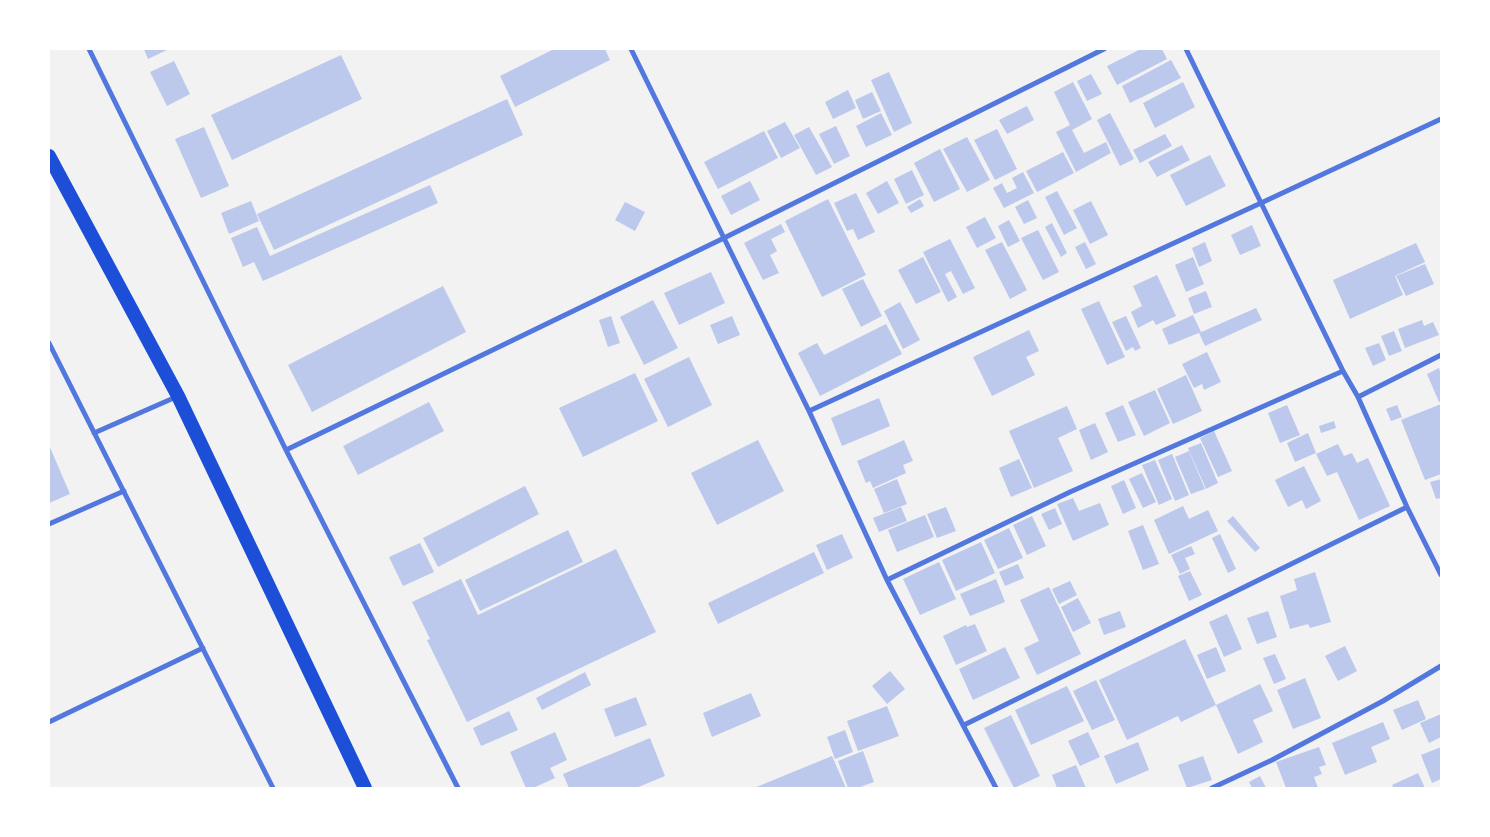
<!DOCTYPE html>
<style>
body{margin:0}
#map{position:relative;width:1490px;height:837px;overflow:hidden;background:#f2f2f2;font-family:Lato,sans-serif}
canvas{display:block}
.frame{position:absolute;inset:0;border:50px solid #fff;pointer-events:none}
</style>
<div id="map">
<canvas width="1490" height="837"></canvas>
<div class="frame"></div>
</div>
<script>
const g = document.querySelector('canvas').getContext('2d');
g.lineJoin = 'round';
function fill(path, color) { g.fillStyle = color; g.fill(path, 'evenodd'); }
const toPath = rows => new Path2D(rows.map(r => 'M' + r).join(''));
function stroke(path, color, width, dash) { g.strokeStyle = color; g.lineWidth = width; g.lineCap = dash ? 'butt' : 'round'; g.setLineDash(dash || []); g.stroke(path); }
fill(toPath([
 [144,49,169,49,148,59],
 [554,49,605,49,610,60,515,107,500,76],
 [1141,49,1162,49,1167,59,1117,85,1107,66],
 [341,55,362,99,232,160,211,115],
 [1171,60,1181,78,1130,103,1122,86],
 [174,61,190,94,167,106,150,72],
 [889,72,912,123,894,132,871,80],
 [1091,74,1102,94,1087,101,1077,81],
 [1073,82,1092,119,1072,130,1084,153,1106,142,1111,153,1076,172,1056,132,1070,125,1054,92],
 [1183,82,1195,107,1155,128,1143,103],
 [848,90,856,108,833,119,825,102],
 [872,92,881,111,863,119,855,100],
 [507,99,523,135,274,250,257,214],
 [1027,106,1034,120,1007,134,999,120],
 [881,113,892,135,866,147,856,126],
 [1110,113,1134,159,1120,166,1097,120],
 [785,122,800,148,781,158,767,131],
 [836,126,850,156,834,164,819,134],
 [204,127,229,186,201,198,175,139],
 [809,127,832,167,816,175,794,135],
 [997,129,1017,169,995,180,974,140],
 [764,131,778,158,718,189,704,162],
 [1165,134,1172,146,1140,163,1133,150],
 [967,137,990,180,967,192,943,149],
 [1182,145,1190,160,1157,177,1148,162],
 [940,149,960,189,934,202,914,163],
 [1063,152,1074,173,1037,192,1026,171],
 [1210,155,1226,186,1186,206,1170,175],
 [912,170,924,195,906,204,894,179],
 [1023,172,1034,193,1004,208,993,188,1002,183,1007,193,1017,188,1012,178],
 [750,181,760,200,731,215,721,196],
 [887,181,899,203,878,214,866,193],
 [430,185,438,203,263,281,254,262,243,267,231,238,257,227,270,256],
 [1057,191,1077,228,1064,235,1045,197],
 [856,193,875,232,858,240,853,229,847,231,834,203],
 [828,199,866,275,822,297,785,221],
 [920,199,924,206,911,213,907,207],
 [1028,200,1037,218,1024,224,1015,207],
 [251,201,259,221,229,234,221,213],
 [1091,201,1108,235,1090,244,1073,210],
 [625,202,645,212,635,231,615,220],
 [985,217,996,238,977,248,966,227],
 [1009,220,1020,241,1008,247,998,226],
 [1052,223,1067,253,1061,257,1045,227],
 [781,224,785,232,771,239,777,251,770,255,779,273,763,280,744,243],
 [1252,225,1261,246,1240,255,1231,235],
 [1038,230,1059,272,1043,280,1021,238],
 [950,239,975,288,963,294,951,271,945,274,957,297,948,302,923,252],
 [1002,242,1027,290,1010,299,985,250],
 [1085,242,1096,264,1086,269,1075,247],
 [1205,242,1212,261,1199,267,1192,248],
 [1416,243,1425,262,1395,276,1403,295,1350,319,1333,280],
 [923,257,941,292,916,304,898,270],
 [1193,257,1204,284,1186,292,1175,265],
 [1425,264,1434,284,1406,296,1396,276],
 [711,272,725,303,679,325,664,293],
 [1157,275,1176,316,1156,325,1153,320,1138,328,1131,312,1142,306,1133,286],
 [863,279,882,316,861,327,842,289],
 [443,286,466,332,312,412,288,365],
 [1206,291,1212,307,1194,314,1188,298],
 [653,300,678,348,644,365,620,317],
 [1099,301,1125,357,1107,365,1081,309],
 [900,302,920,340,903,349,884,311],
 [1256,308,1262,320,1205,346,1199,333],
 [1193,315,1201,332,1169,345,1162,329],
 [611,316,620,343,608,347,599,320],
 [732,316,740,335,718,344,710,325],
 [1126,316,1141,348,1135,351,1133,347,1126,351,1112,322],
 [1422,320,1424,326,1433,322,1439,335,1405,348,1398,329],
 [886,324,902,354,820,396,798,353,817,343,824,355],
 [1029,330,1039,351,1026,357,1035,375,992,396,973,357],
 [1394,331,1402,351,1389,356,1381,336],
 [1379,343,1386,360,1373,366,1365,348],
 [1207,352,1221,382,1204,390,1202,384,1194,388,1182,364],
 [689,357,712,405,668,427,644,379],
 [1439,368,1441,375,1441,401,1439,402,1427,374],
 [635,373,658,421,583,457,559,408],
 [1186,375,1202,411,1173,424,1157,389],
 [1155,390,1170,423,1144,436,1128,402],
 [879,398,890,426,842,446,831,418],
 [429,402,444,431,358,475,343,446],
 [1441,404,1441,474,1425,480,1401,420],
 [1123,405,1136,435,1118,442,1105,413],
 [1287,405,1300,435,1280,443,1268,413],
 [1397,405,1402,417,1391,421,1386,409],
 [1067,406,1077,429,1058,438,1073,471,1034,488,1009,431],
 [1334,421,1336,428,1321,433,1319,426],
 [1095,423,1108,452,1091,460,1079,430],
 [1214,431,1232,471,1218,477,1200,438],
 [1308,433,1316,453,1295,462,1287,443],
 [758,440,784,491,717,525,691,473],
 [904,440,913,461,903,465,906,473,873,488,870,481,866,483,857,461],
 [1201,443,1218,483,1206,489,1188,448],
 [1338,444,1344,456,1352,453,1357,463,1368,458,1390,506,1359,520,1337,472,1327,476,1316,454],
 [49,445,70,494,49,503],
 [1189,451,1205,489,1191,494,1175,457],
 [1172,454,1189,495,1175,501,1158,460],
 [1019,459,1032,488,1011,497,999,468],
 [1155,460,1172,499,1159,505,1142,465],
 [1304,466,1321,501,1306,509,1302,500,1288,507,1275,480],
 [1142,473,1156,502,1143,508,1129,479],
 [897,479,907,504,884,513,874,489],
 [1441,479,1441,498,1436,499,1430,482],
 [1124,480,1136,508,1123,514,1111,486],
 [525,486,539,514,438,567,423,538],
 [1073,498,1079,511,1100,503,1109,525,1073,541,1057,504],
 [1183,506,1189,519,1208,510,1218,531,1169,554,1154,520],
 [901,507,907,521,879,532,873,518],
 [946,507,956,531,937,538,927,514],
 [1055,508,1062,524,1049,530,1041,514],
 [925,515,934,537,897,552,888,530],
 [1032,516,1046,546,1027,555,1013,525],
 [1233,516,1260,548,1255,552,1227,521],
 [1143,525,1159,564,1143,570,1128,531],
 [1009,528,1023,558,998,569,984,540],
 [568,530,583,562,480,611,465,580],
 [842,534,853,558,827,570,816,545],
 [1220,534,1236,569,1228,573,1212,538],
 [981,542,995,573,956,591,942,560],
 [420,543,434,572,403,586,389,557],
 [1191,546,1195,554,1185,558,1190,569,1180,574,1171,555],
 [616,549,656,632,467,722,427,640,430,639,412,602,461,579,478,615],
 [814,552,824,573,718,624,708,603],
 [939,562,956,599,920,615,903,579],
 [1018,564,1024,578,1005,586,999,572],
 [1190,571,1202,595,1189,601,1178,576],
 [1315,572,1331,622,1310,628,1308,624,1290,629,1280,596,1297,590,1294,579],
 [996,579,1005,602,970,616,960,594],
 [1070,581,1077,595,1059,604,1052,589],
 [1049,587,1081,654,1037,675,1024,648,1039,641,1020,600],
 [1078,598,1091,623,1073,632,1061,607],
 [1120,611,1126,627,1104,635,1098,619],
 [1268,611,1277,637,1257,644,1247,618],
 [1227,614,1242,649,1224,657,1209,622],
 [975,624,987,651,956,665,943,636,966,625,967,627],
 [1185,639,1216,705,1181,722,1178,716,1127,740,1099,680],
 [1345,646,1357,671,1338,681,1325,656],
 [1005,647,1020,678,973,700,959,669],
 [1216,647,1226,671,1207,679,1197,655],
 [1275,654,1286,679,1274,684,1263,658],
 [890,671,905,689,887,704,872,686],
 [585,672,591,685,542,710,536,698],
 [1305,678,1321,718,1293,729,1277,690],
 [1096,680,1115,720,1092,730,1073,691],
 [1260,684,1273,711,1253,720,1263,742,1238,754,1216,705],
 [1067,686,1084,721,1031,745,1015,710],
 [751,693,761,716,712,737,703,713],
 [636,697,647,725,615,737,604,709],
 [1418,700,1426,719,1402,730,1393,710],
 [887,706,899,736,858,751,847,721],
 [509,711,518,730,481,746,473,728],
 [1441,714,1441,737,1429,743,1420,723],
 [1011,715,1040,776,1014,788,984,728],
 [1383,722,1390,739,1371,747,1377,762,1345,775,1332,743],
 [845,730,853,752,835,759,827,737],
 [555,732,567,760,550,768,555,778,533,788,526,788,510,752],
 [1088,732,1100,757,1080,766,1068,741],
 [650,738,665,776,636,788,569,788,563,774],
 [1138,742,1149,770,1116,784,1104,756],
 [1319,747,1326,765,1319,767,1322,774,1314,777,1318,788,1286,788,1276,762],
 [1441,747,1441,779,1432,783,1421,755],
 [863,751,874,782,857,788,848,788,838,761],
 [832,756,846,788,754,788],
 [1203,756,1212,780,1187,788,1178,765],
 [1076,765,1086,788,1057,788,1052,775],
 [1418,773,1425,788,1394,788,1392,785],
 [1260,776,1266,788,1252,788,1249,782]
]), '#bdc9ec');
stroke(toPath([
 [89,49,286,450,458,788],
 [631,49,809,411,887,580,996,788],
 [1186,49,1343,371,1358,397,1407,507,1441,575],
 [49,343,273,788],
 [1358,397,1441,355],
 [809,411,1261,203,1441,119],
 [94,433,176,397],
 [286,450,724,238,1104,49],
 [49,524,124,491],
 [887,580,1070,492,1343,371],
 [49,722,203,648],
 [964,725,1407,507],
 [1212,788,1272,760,1383,701,1441,666]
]), '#5277de', 5);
stroke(toPath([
 [49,156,178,396,365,788]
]), '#1d4ed8', 14);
</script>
